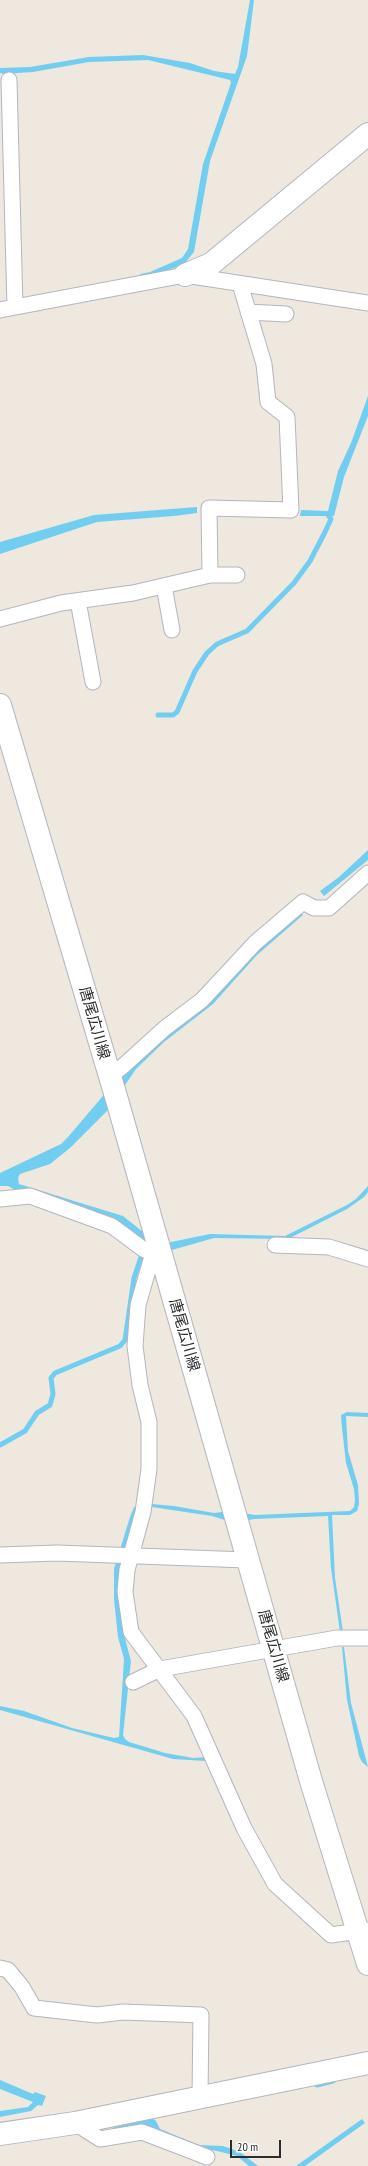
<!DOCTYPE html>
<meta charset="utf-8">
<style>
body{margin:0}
#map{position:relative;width:368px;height:2166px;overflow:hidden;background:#eee8df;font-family:"PT Sans Narrow",sans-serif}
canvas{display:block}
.scale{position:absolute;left:230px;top:2140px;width:51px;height:18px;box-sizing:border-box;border:2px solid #2d2d2d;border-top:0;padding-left:5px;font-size:12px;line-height:14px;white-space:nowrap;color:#2d2d2d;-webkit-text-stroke:3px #fff;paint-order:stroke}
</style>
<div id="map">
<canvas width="368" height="2166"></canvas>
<div class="scale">20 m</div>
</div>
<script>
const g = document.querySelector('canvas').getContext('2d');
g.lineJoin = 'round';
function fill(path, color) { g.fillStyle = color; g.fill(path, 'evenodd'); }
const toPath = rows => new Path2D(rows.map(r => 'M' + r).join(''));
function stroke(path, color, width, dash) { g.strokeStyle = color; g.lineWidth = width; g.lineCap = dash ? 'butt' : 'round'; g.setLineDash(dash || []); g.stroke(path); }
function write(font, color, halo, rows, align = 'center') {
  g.font = font + ' "PT Sans Narrow","Noto Sans JP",sans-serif'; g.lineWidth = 3; g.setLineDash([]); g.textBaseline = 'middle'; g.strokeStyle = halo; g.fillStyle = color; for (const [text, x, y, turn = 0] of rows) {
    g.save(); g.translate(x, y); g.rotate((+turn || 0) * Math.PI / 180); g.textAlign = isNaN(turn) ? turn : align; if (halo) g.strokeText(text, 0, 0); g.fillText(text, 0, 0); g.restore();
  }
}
fill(toPath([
 [250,0,254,0,247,56,210,161,194,252,185,263,177,267,141,278,140,274,150,272,182,258,188,249,203,164,231,83,230,80,148,60,89,62,33,72,4,74,0,73,0,68,30,67,89,57,143,55,190,63,214,71,235,74,238,67],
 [368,396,368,416,344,477,334,516,300,516,301,510,328,511,338,471,351,443],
 [197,507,197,513,174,516,97,522,0,554,0,542,94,515],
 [368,850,368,860,324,896,320,891,339,877],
 [300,911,303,915,257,955,213,1004,164,1042,136,1069,108,1110,70,1148,50,1164,20,1174,18,1178,19,1184,123,1216,143,1232,166,1243,210,1234,285,1236,347,1205,356,1199,368,1186,368,1192,364,1197,347,1209,288,1239,214,1238,172,1250,163,1250,138,1240,123,1225,19,1192,8,1186,0,1186,0,1173,61,1144,68,1137,119,1077,252,953],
 [347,1412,368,1413,368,1417,346,1416,348,1451,358,1485,359,1504,357,1511,350,1515,332,1515,335,1578,343,1632,340,1632,331,1568,328,1516,254,1519,234,1523,212,1516,152,1507,152,1504,174,1506,214,1513,230,1511,255,1515,350,1511,354,1507,355,1500,354,1489,346,1463,342,1428,341,1415],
 [139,1506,119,1590,122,1627,131,1661,123,1735,125,1739,129,1742,165,1753,193,1758,206,1757,206,1761,173,1759,0,1710,0,1706,24,1711,72,1728,114,1738,119,1737,124,1659,118,1637,114,1600,114,1569,130,1517,134,1507],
 [342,1647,344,1647,351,1703,368,1767,362,1762,359,1756,347,1700],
 [0,2080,33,2094,35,2092,46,2096,42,2106,38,2105,31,2111,0,2117,0,2111,28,2107,33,2102,0,2089],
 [152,2118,156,2121,160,2129,199,2145,223,2146,240,2152,258,2166,249,2166,237,2156,217,2151,112,2134,114,2125],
 [362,2119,365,2123,305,2166,296,2166]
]), '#72cef0');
stroke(toPath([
 [158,715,173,715,177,712,195,671,207,653,217,644,247,631,294,583,310,561,325,532,331,519,328,515],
 [0,1445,25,1431,37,1413,50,1405,53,1394,51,1378,55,1373,120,1346,125,1340,134,1278,141,1257],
 [317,2085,333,2081]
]), '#72cef0', 5);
const street = toPath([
 [9,80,15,307],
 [0,310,185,275,368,303],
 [248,312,286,314],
 [210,575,209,508,291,510,287,417,268,402,264,364,240,284],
 [164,586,172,630],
 [78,601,93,682],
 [0,619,61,603,133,593,210,575,237,575],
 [110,1076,122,1067,165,1028,202,1000,255,943,303,902,314,908,329,908,368,873],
 [0,1199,30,1196,112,1226,143,1249,162,1258],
 [275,1245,329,1247,368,1259],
 [153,1253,138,1305,135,1346,140,1385,149,1422,149,1469,143,1512,127,1570,125,1592,131,1632,194,1716,244,1828,275,1884,331,1935,366,1930],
 [0,1555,57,1553,247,1560],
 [133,1682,160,1669,337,1638,368,1638],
 [0,1968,8,1970,22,1987,34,2008,97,2015,123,2012,201,2015,200,2097],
 [75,2123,100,2139,142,2132,207,2157]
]);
const secondary = toPath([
 [185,275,211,264,368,134],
 [0,705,117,1100,311,1781,368,1964],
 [0,2134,75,2123,368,2063]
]);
stroke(street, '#b3b5c0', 17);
stroke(secondary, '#b3b5c0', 24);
stroke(street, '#fff', 15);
stroke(secondary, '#fff', 22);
write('15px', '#2d2d2d', '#fff', [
 ["唐尾広川線",94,1023,74],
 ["唐尾広川線",184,1335,74],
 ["唐尾広川線",273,1646,74]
]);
</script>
